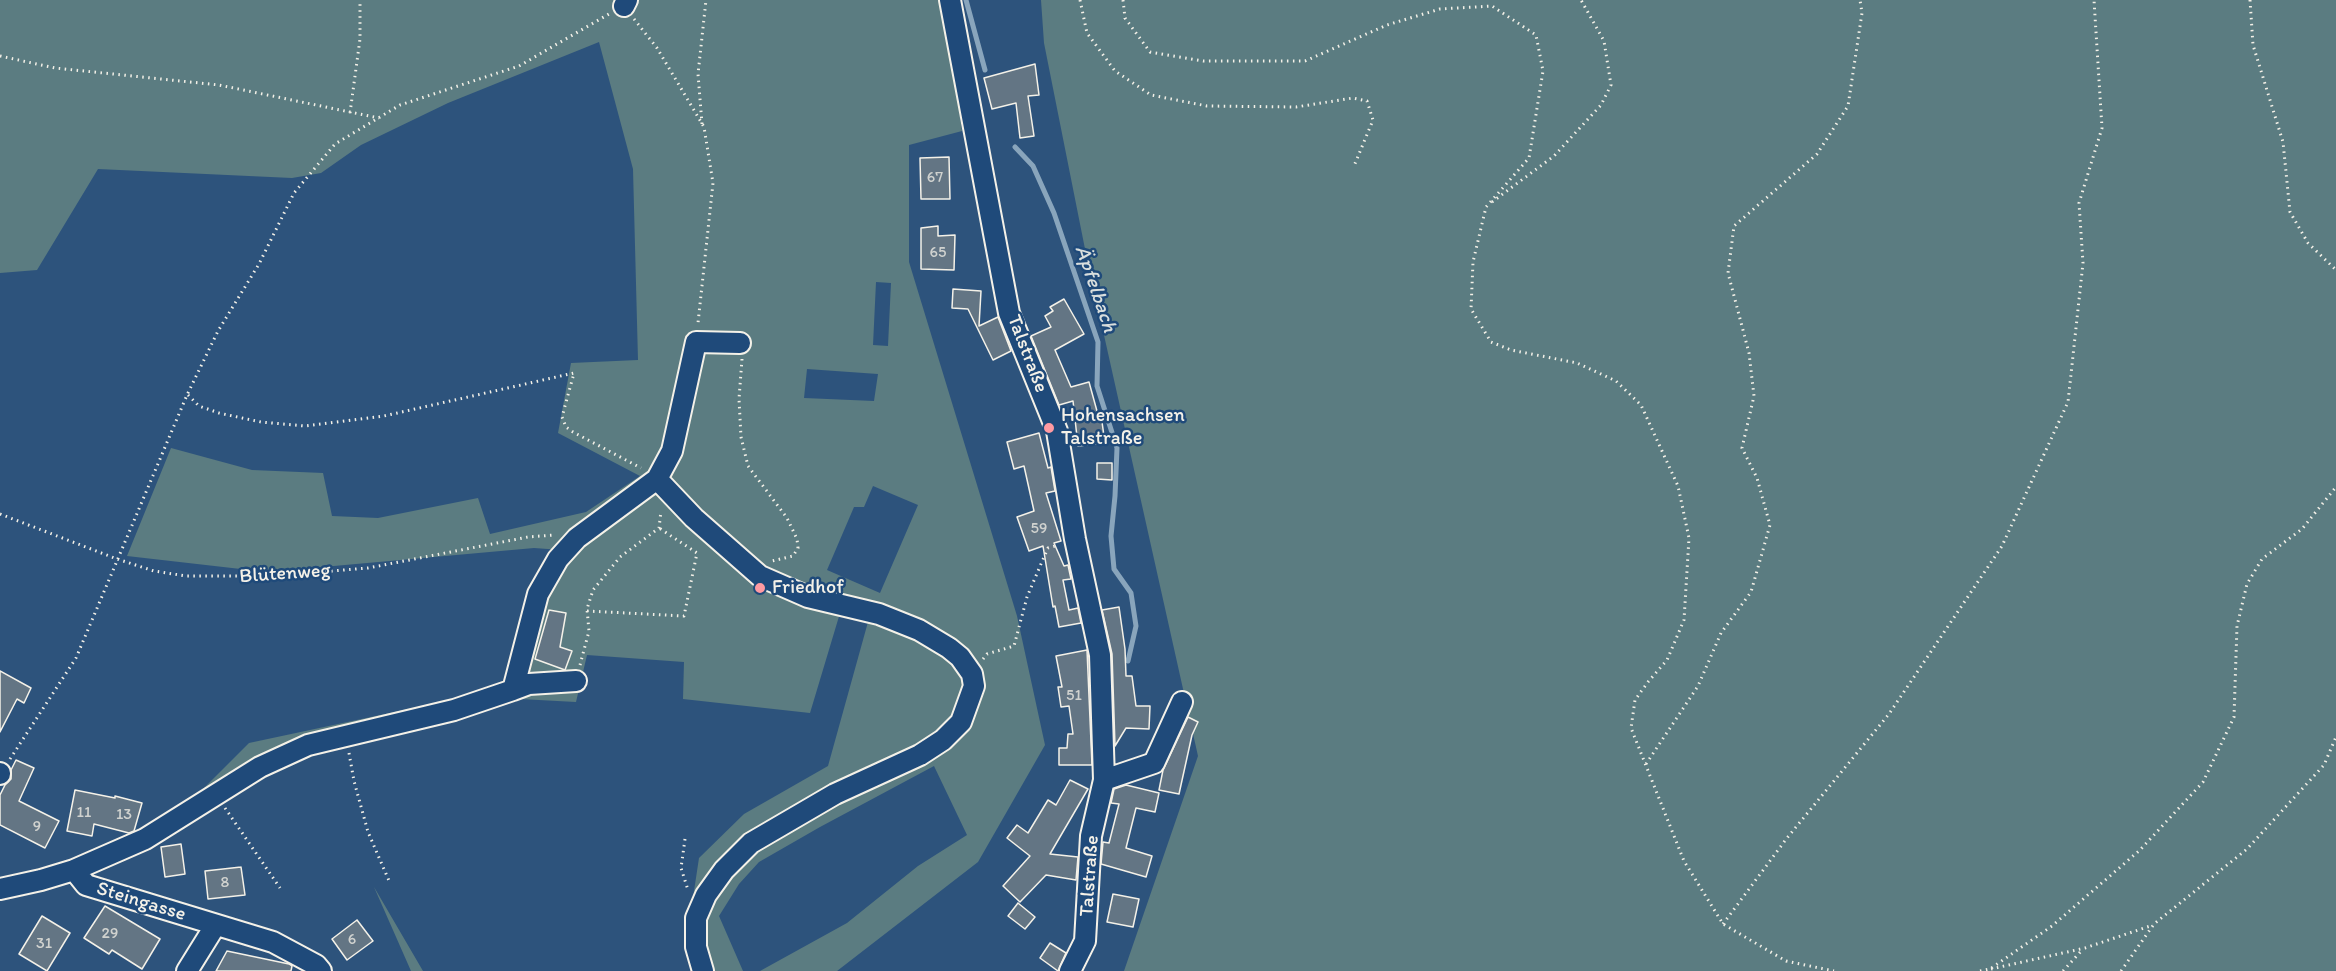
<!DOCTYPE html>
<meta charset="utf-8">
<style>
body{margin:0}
canvas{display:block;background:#2d537c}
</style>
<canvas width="2336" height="971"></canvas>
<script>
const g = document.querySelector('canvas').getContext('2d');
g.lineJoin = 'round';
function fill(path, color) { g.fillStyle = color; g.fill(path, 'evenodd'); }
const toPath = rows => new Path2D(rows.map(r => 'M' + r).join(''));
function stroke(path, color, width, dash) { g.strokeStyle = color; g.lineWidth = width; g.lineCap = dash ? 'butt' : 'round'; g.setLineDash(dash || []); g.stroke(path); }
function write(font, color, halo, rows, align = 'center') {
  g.font = font + ' Itim,sans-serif'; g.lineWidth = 5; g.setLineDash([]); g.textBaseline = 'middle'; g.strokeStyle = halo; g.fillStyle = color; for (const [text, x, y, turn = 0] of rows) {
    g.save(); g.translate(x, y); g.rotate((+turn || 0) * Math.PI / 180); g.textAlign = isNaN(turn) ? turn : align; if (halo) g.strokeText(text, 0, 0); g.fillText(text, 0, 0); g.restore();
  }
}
fill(toPath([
 [0,0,944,0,962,131,909,145,909,262,1017,616,1045,745,978,862,837,971,760,971,847,923,918,866,967,835,934,766,820,827,759,862,739,884,719,916,743,971,696,971,691,911,699,858,744,814,828,766,868,622,840,613,810,713,683,699,684,662,587,655,576,702,520,699,542,597,576,551,534,548,267,572,127,556,171,448,252,470,323,473,332,516,378,518,478,498,490,534,586,512,640,476,558,433,571,363,638,360,633,169,599,42,448,103,361,145,321,173,292,178,98,169,37,270,0,273],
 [876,282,891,283,888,346,873,345],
 [807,369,878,374,874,401,804,398],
 [873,486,918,505,880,593,827,570,854,507,864,507],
 [1041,0,2336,0,2336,971,1124,971,1198,756,1087,259,1044,43],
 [446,701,448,706,210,790,204,788,249,743],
 [374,887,423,971,411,971]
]), '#5b7c81');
stroke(toPath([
 [966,0,985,70],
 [1015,147,1033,166,1054,213,1098,342,1097,386,1117,448,1115,496,1111,536,1114,569,1131,593,1136,626,1128,661]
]), '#89a5bc', 5);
const building = toPath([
 [1035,64,1039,95,1028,96,1034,136,1020,138,1016,103,992,109,984,78,1035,64],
 [949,157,950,199,921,199,920,158,949,157],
 [938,226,938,236,955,235,954,270,921,269,921,228,938,226],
 [953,289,981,291,979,326,998,317,1011,351,993,360,968,309,952,308,953,289],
 [1064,299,1084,334,1055,350,1071,387,1089,382,1100,422,1102,422,1105,443,1078,446,1073,401,1059,405,1031,336,1051,327,1045,316,1053,311,1050,307,1064,299],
 [1039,433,1048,468,1051,467,1055,491,1046,493,1061,541,1054,543,1064,566,1068,565,1071,579,1063,580,1069,610,1078,608,1081,623,1059,627,1055,606,1053,607,1043,546,1029,551,1017,517,1034,511,1024,466,1014,469,1007,442,1039,433],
 [1097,463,1112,463,1112,480,1097,479,1097,463],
 [1119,607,1125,649,1126,676,1132,676,1136,706,1150,706,1149,729,1126,728,1115,746,1112,654,1102,610,1119,607],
 [549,610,566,613,560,647,572,651,565,670,535,659,549,610],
 [1087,650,1092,765,1059,765,1059,748,1067,748,1068,734,1073,734,1069,706,1061,707,1058,687,1062,687,1056,656,1087,650],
 [0,671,31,688,24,703,17,699,0,732,0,671],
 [1188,717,1198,722,1192,735,1179,794,1159,790,1163,770,1188,717],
 [16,760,34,768,19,801,59,821,45,848,0,825,0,795,5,785,11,779,11,770,16,760],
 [1070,780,1088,789,1050,854,1078,857,1076,880,1046,875,1020,902,1003,886,1030,856,1007,838,1017,825,1028,833,1048,800,1056,805,1070,780],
 [1126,785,1159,793,1155,812,1136,808,1126,848,1152,856,1146,877,1101,864,1103,842,1109,843,1119,804,1111,803,1114,789,1126,785],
 [75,790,115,798,115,796,142,803,134,831,129,833,94,824,92,836,67,831,75,790],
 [181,844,185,874,165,877,161,847,181,844],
 [241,867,245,895,208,899,205,871,241,867],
 [1113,894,1139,899,1133,927,1107,922,1113,894],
 [1018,903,1035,917,1025,929,1008,916,1018,903],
 [105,906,160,939,142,969,112,950,109,954,84,938,105,906],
 [42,916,70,933,47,971,19,954,42,916],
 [357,920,373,941,347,960,332,939,357,920],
 [1050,943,1066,953,1058,971,1040,958,1050,943],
 [227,951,289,964,292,966,291,971,216,971,227,951]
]);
fill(building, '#637584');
stroke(building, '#f4f1e8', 1.5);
const minor = toPath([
 [950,0,1009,313,1057,431,1075,539,1100,655,1104,780,1091,836,1085,941,1070,971],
 [624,6,627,0],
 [657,479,672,451,696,342,740,343],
 [513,690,529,684,576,681],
 [0,773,0,774],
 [1104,780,1154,763,1182,702],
 [74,870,86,885,273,942,316,965,321,971],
 [0,889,41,880,74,870,145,839,260,767,308,745,454,710,513,690,538,594,558,559,577,538,657,479,694,518,760,576,808,597,879,614,919,630,949,648,960,657,972,674,974,686,961,722,943,740,920,755,835,794,751,843,724,870,706,895,696,918,696,947,703,971],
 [187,971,215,926]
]);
stroke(minor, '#f4f1e8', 24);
stroke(toPath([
 [1080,0,1087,33,1115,71,1151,95,1207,106,1296,107,1353,98,1367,101,1373,120,1354,166],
 [1123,0,1125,18,1150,52,1203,61,1305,61,1387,25,1440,9,1492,6,1536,35,1543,71,1529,158,1486,207,1473,262,1471,309,1491,342,1511,350,1577,363,1616,381,1641,405,1678,486,1689,538,1684,620,1667,660,1648,682,1635,700,1631,728,1684,861,1723,924,1786,961,1834,971],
 [2250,0,2253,45,2283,142,2290,212,2308,243,2336,270],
 [634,19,657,48,704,127,713,183,698,323],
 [0,56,55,68,219,85,379,118],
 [350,113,360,39,360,0],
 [702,124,698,74,706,0],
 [1492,202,1554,156,1601,105,1611,85,1604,41,1581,0],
 [742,359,739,399,741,437,748,466,787,518,797,539,798,548,793,556,772,561],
 [188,395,199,406,219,413,261,422,305,426,384,416,574,373,562,417,566,427,573,432,641,468],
 [0,514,117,559,154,571,186,576,273,576,368,568,528,537,554,535],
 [587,611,684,616,697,553,659,528],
 [983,659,987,654,1014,646,1027,597,1041,564,1048,548,1059,545],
 [580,665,589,631,587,609,593,590,620,557,659,528,661,511],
 [349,753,354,781,368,832,390,883],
 [10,759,76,658,187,395,218,331,259,264,294,193,335,144,400,105,519,66,609,14],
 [1646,764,1698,686,1721,633,1751,592,1770,525,1757,478,1742,448,1754,396,1749,353,1728,273,1734,226,1817,154,1848,106,1862,13,1860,0],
 [225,808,280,888],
 [685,839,681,868,688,890],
 [1723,924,1787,838,1889,714,2002,546,2068,402,2083,263,2079,203,2102,128,2094,0],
 [1991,969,2085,948,2153,925],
 [1980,971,1990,969,2052,926,2140,850,2203,782,2234,717,2237,626,2247,584,2262,559,2302,529,2336,487],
 [2063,971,2083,949],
 [2121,971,2154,924,2247,849,2324,765,2336,737]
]), '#f4f1e8', 3, [1.5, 4.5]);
stroke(minor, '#1f4a7a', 20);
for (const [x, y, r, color] of [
 [1049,428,6,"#ff9aa2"],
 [760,588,6,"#ff9aa2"]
]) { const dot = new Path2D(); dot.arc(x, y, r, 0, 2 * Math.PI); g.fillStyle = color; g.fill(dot); stroke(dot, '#1f4a7a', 2); }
write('16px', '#d0d2cf', null, [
 ["67",935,178],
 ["65",938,253],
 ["59",1039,529],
 ["51",1074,696],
 ["11",84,813],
 ["13",124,815],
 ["9",37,827],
 ["8",225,883],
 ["29",110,934],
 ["6",352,940],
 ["31",44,944]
]);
write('20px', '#f4f1e8', '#1f4a7a', [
 ["Talstraße",1027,354,69],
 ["Blütenweg",285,574,-4],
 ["Talstraße",1090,876,-86],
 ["Steingasse",141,902,17]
]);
write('20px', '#f4f1e8', '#1f4a7a', [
 ["Hohensachsen",1061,416],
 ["Talstraße",1061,439],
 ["Friedhof",772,588]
], 'left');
write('italic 21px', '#d9dedd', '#1f4a7a', [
 ["Äpfelbach",1095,289,71]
]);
</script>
